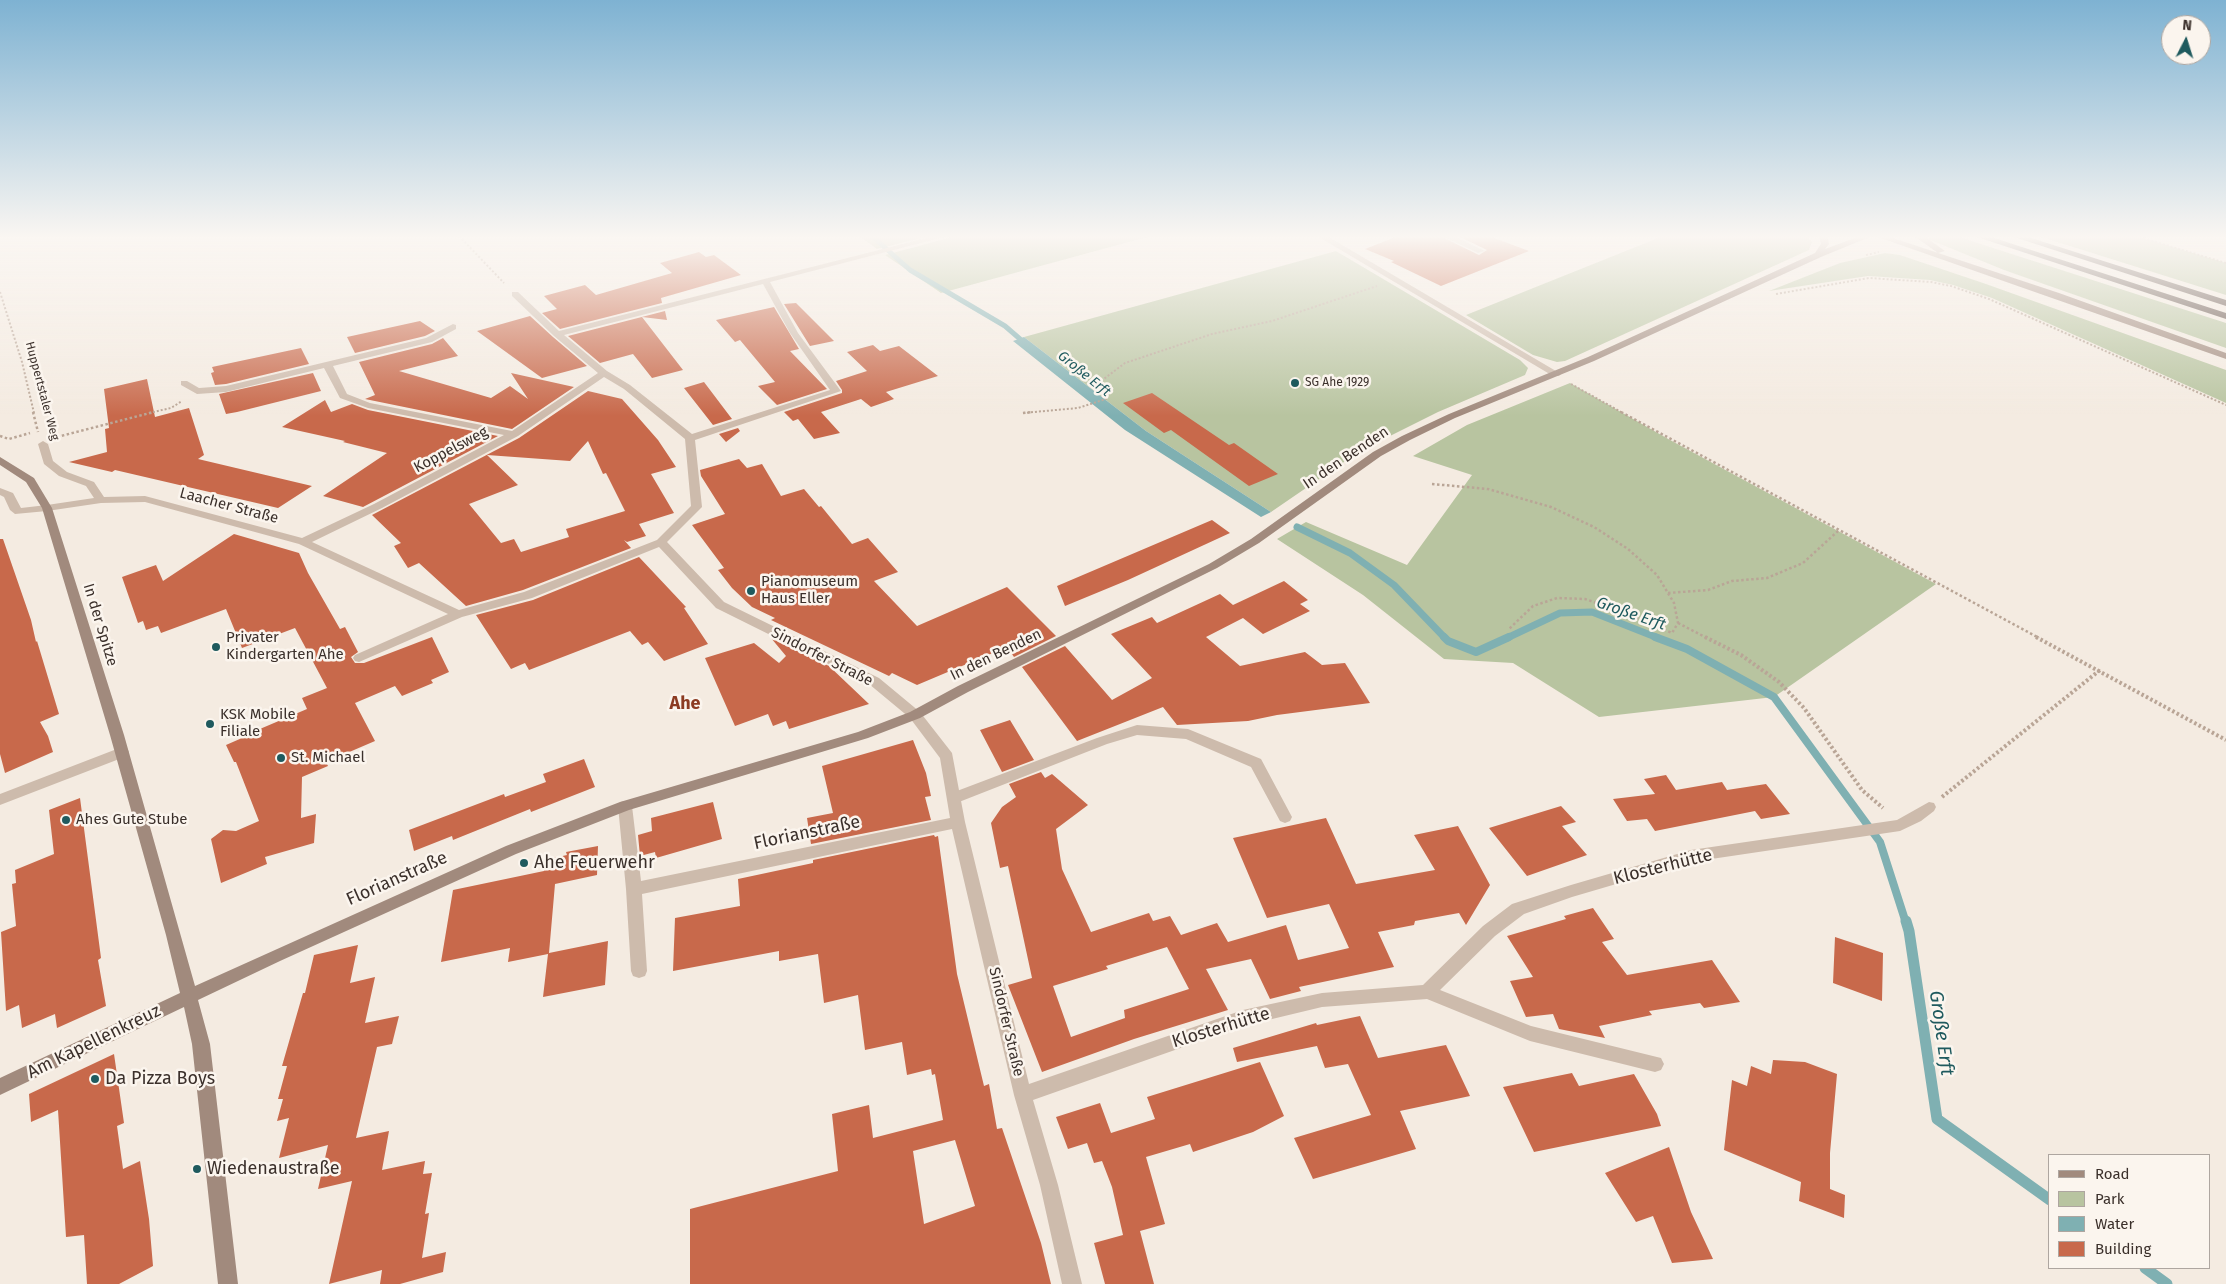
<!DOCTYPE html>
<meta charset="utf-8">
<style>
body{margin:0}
#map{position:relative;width:2226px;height:1284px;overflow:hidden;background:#f4ebe1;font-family:"Fira Sans",sans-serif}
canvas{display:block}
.legend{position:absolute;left:2048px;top:1154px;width:162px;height:115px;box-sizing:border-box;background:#fbf5ee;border:1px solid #aea6a0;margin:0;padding:6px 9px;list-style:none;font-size:15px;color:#3b302b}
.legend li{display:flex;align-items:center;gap:10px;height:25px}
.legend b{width:25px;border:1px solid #aea6a0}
.north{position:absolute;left:2161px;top:15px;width:50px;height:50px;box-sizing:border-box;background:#fbf5ee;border:1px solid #aea6a0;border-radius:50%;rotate:5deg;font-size:14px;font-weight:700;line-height:20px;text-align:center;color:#3b302b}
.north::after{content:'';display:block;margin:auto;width:18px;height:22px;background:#1f5a5e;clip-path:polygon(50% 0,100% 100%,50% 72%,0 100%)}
</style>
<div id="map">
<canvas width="2226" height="1284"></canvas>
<ul class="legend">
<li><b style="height:6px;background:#a18a7d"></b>Road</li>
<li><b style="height:14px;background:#b8c4a0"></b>Park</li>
<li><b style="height:14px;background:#7fb0b2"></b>Water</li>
<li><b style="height:14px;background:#c8694b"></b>Building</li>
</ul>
<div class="north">N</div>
</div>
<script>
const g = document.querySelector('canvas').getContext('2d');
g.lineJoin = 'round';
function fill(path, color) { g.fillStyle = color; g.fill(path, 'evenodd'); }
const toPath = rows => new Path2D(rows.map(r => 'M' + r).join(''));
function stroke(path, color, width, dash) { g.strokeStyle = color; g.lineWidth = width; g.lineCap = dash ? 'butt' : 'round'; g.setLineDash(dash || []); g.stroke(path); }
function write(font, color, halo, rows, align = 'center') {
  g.font = font + ' "Fira Sans",sans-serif'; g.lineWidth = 5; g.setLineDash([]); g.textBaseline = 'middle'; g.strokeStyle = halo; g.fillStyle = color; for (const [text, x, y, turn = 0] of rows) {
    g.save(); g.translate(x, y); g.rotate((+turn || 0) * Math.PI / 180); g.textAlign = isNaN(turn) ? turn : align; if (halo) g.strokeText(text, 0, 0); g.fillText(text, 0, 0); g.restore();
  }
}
fill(toPath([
 [859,236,929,236,877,249],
 [956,236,1151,236,941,293,885,255],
 [1663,236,1807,236,1812,242,1809,250,1565,361,1557,362,1533,355,1466,315],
 [1934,236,1956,236,2226,323,2226,348,2004,270,1928,239],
 [2038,236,2136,236,2226,263,2226,295],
 [1336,251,1520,360,1528,368,1525,375,1438,412,1360,451,1271,512,1146,431,1024,337],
 [1885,253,1900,255,1986,284,2226,370,2226,403,1992,298,1953,285,1930,280,1868,276,1769,291,1840,263],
 [1570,383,1670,440,1936,584,1774,697,1599,717,1513,663,1444,659,1363,595,1277,539,1306,522,1407,565,1472,475,1413,456,1467,425]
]), '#b8c4a0');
fill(toPath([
 [1024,337,1146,431,1271,512,1261,517,1125,430,1013,341]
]), '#7fb0b2');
stroke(toPath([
 [872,236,910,270,1005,326,1027,345]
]), '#7fb0b2', 5);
stroke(toPath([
 [1297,527,1350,553,1394,585,1445,638],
 [1507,638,1560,613,1592,612,1658,638]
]), '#7fb0b2', 7);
stroke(toPath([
 [1444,637,1448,641,1476,652,1509,637],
 [1655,637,1687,649,1774,697,1880,842,1906,923]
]), '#7fb0b2', 8);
stroke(toPath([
 [1906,921,1909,931,1937,1119,2050,1200],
 [2145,1268,2167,1284]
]), '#7fb0b2', 11);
fill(toPath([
 [1398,236,1440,236,1479,255,1487,250,1458,236,1489,236,1529,251,1441,286,1391,262,1394,261,1365,249],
 [699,252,706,257,714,255,741,275,661,298,662,303,560,329,542,313,557,309,544,296,585,285,596,295,672,273,660,263],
 [796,303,834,341,810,346,784,304],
 [774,307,799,349,790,351,827,389,777,405,758,386,775,382,740,340,735,342,716,320],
 [665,311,667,320,642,317,683,370,652,378,633,354,600,363,568,336],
 [530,316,553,337,587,366,542,378,477,331],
 [420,321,435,331,425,336,355,353,347,337],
 [443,338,458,356,399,371,491,398,510,386,528,399,511,373,574,387,512,429,365,399,375,395,359,362,432,344],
 [873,345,880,351,899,346,938,376,886,392,894,399,871,407,861,399,821,412,840,433,814,439,798,419,793,421,784,412,842,393,842,390,836,381,867,371,847,352],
 [301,348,309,364,226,384,215,385,211,373,214,372,212,367],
 [313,373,321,391,237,412,226,414,219,394],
 [147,379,155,417,189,408,204,455,198,459,312,486,278,508,115,470,112,472,69,462,107,452,105,429,109,428,104,389],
 [704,382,732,419,713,425,684,388],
 [588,391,622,399,658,440,676,467,651,474,674,513,639,524,646,536,627,542,624,540,631,548,523,590,466,606,419,563,408,568,394,546,401,543,372,515,519,438],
 [588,441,603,474,606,473,625,511,566,529,569,537,521,552,514,539,501,543,469,504,518,485,487,455,570,461],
 [1152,393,1229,445,1234,443,1278,474,1249,486,1171,430,1164,433,1123,403],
 [325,400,331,412,352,404,368,410,498,436,363,507,323,496,387,453,343,442,345,441,282,427],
 [738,428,740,431,726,442,719,434],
 [739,459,747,468,762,464,781,496,804,489,819,507,821,506,852,544,868,538,898,572,874,581,917,626,1007,587,1056,636,1014,657,1007,647,917,685,892,673,889,676,771,620,775,618,752,607,732,588,718,570,724,568,692,525,725,514,701,476,700,470],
 [1212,520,1230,533,1128,580,1065,606,1057,586],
 [234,534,299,553,308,573,340,629,345,627,358,652,351,657,355,663,364,663,432,637,449,672,431,680,433,683,402,696,395,686,355,703,375,741,326,762,328,766,302,777,301,818,316,814,314,843,265,857,267,864,221,883,211,839,223,830,236,831,259,821,236,762,234,762,226,745,242,738,241,737,307,709,302,698,327,688,295,628,242,648,226,609,161,633,158,626,146,630,143,621,138,623,122,577,156,565,163,581],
 [0,539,3,539,31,620,36,642,37,641,59,714,40,722,48,736,53,752,5,773,0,754],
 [639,557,686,607,684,608,708,644,664,661,648,642,642,645,630,631,529,670,525,663,511,669,476,615,533,600],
 [1284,581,1308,600,1300,604,1310,611,1263,634,1243,618,1206,637,1240,666,1305,652,1322,665,1345,663,1370,703,1277,715,1248,721,1177,725,1163,707,1077,741,1022,667,1065,646,1112,700,1152,678,1111,634,1152,617,1157,623,1220,594,1233,605],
 [771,638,829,666,869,704,789,729,786,721,773,726,768,714,735,726,705,658,754,643,779,663,786,656],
 [1010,720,1034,760,1002,772,980,730],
 [913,740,926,773,931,796,925,797,931,820,811,844,807,818,833,813,822,766],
 [584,759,595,787,531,812,530,809,453,840,452,836,414,851,409,830,504,794,505,797,546,782,543,774],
 [1041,772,1045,778,1052,774,1088,805,1056,829,1062,869,1091,932,1149,913,1153,921,1170,916,1181,935,1217,923,1228,942,1286,925,1298,960,1349,948,1329,904,1267,918,1233,838,1326,818,1356,884,1435,870,1414,835,1458,826,1490,885,1466,925,1459,913,1415,921,1414,925,1378,932,1394,967,1299,987,1301,991,1270,999,1251,959,1206,969,1228,1010,1134,1039,1042,1072,1008,985,1032,978,1008,866,1000,868,991,823,1002,807,1016,797,1009,784],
 [1167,947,1189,989,1124,1010,1125,1018,1071,1037,1053,986,1108,969,1106,966],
 [1666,775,1676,790,1722,782,1727,790,1766,784,1790,814,1761,819,1755,811,1655,831,1647,819,1627,821,1613,799,1655,794,1644,779],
 [80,798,101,958,98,960,106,1006,57,1028,55,1014,22,1028,19,1005,6,1011,1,932,16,926,12,884,16,883,15,870,54,854,49,810],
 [713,802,722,839,656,858,655,852,640,856,638,835,652,831,651,818],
 [1561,806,1576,822,1562,826,1587,855,1527,876,1489,828],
 [934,835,935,837,938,836,957,974,984,1086,989,1084,997,1129,1002,1128,1041,1243,1051,1284,690,1284,690,1209,838,1171,832,1114,869,1105,873,1138,943,1120,935,1074,932,1075,931,1069,907,1075,902,1042,865,1050,858,995,824,1003,818,954,779,961,779,951,673,971,675,918,740,906,738,879,813,863,813,860],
 [955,1140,975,1206,924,1224,913,1151],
 [598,846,597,875,555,884,549,953,608,941,605,985,543,997,548,954,508,962,510,948,441,962,453,890,544,871,545,860,567,855,566,852],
 [1593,908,1614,939,1602,942,1627,975,1712,960,1740,1002,1704,1008,1700,1003,1649,1011,1652,1015,1599,1026,1605,1038,1559,1029,1553,1014,1526,1017,1510,981,1533,977,1507,936,1566,919,1564,916],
 [1835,937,1883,953,1882,1001,1833,983],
 [358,945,350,983,375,977,365,1023,399,1016,392,1044,377,1047,356,1138,389,1131,382,1170,425,1161,423,1174,432,1173,425,1214,429,1213,422,1258,446,1252,443,1272,400,1284,380,1284,382,1270,329,1284,352,1181,318,1189,328,1145,279,1158,289,1118,277,1121,283,1099,278,1099,287,1066,282,1066,303,993,305,993,314,955],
 [1360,1016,1378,1058,1446,1045,1470,1096,1400,1111,1416,1149,1313,1179,1294,1138,1371,1115,1348,1064,1325,1068,1317,1046,1237,1062,1233,1048,1316,1023,1317,1025],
 [114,1054,124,1123,117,1126,123,1169,140,1161,149,1219,153,1266,119,1284,87,1284,84,1235,66,1237,58,1110,31,1122,29,1094],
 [1773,1060,1805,1062,1837,1074,1830,1153,1830,1189,1845,1195,1844,1218,1799,1201,1801,1182,1724,1150,1732,1080,1747,1086,1751,1066,1771,1074],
 [1260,1062,1284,1116,1253,1132,1193,1152,1190,1144,1146,1157,1165,1224,1140,1231,1154,1284,1105,1284,1094,1243,1123,1235,1112,1187,1102,1161,1094,1163,1087,1143,1068,1149,1056,1117,1100,1103,1111,1133,1155,1119,1147,1097],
 [1572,1073,1579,1086,1634,1074,1657,1114,1661,1126,1534,1152,1503,1087],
 [1669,1147,1691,1212,1713,1259,1672,1263,1653,1216,1636,1222,1605,1173]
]), '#c8694b');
stroke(toPath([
 [459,236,504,283],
 [2136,236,2226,263],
 [1866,255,1879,252],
 [0,292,22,362,34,413],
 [1776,294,1869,278,1931,282,1951,286,1989,299,2226,405],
 [1571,384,1623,413],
 [149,413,171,408,182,401],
 [1023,413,1078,408,1106,399,1102,391,1101,381,1125,363,1212,334,1272,321,1377,286]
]), '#b9a596', 2, [2, 2]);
stroke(toPath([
 [33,412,38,432],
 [1621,412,2039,638],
 [1023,413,1032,412],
 [0,436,9,439,30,433],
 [57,437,154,412],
 [1432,484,1488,489,1551,507,1594,527,1628,549,1657,575,1674,603,1678,623,1672,633,1620,611,1585,599,1557,598,1533,606,1509,629],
 [1668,593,1708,590,1732,581,1767,578,1803,563,1838,531],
 [1678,623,1707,638]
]), '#b9a596', 2.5, [2.5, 2.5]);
stroke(toPath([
 [1705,637,1741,655,1779,682,1804,708,1862,790,1883,808],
 [2036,637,2226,740],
 [1942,797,2100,670]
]), '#b9a596', 4, [2.5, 2.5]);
fill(toPath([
 [0,488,13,493,21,508,47,505,52,508,47,511,15,514,10,510,4,497,0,495,0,488],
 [1137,725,1188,729,1261,759,1292,817,1290,821,1285,823,1280,821,1251,767,1186,739,1137,735,1107,744,959,802,954,803,949,802,947,798,949,794,1097,738,1137,725]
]), '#cdbbac');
fill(toPath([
 [934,236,948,236,770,282,798,333,841,391,695,440,702,507,667,542,724,602,879,678,920,712,952,753,965,822,1029,1084,1243,1010,1322,993,1423,985,1483,926,1512,904,1571,885,1691,850,1897,820,1929,802,1934,803,1936,807,1934,811,1921,821,1900,831,1691,862,1572,897,1524,914,1495,936,1440,990,1531,1026,1661,1058,1664,1064,1661,1070,1655,1072,1530,1041,1427,999,1322,1007,1243,1026,1033,1100,1058,1185,1082,1284,1062,1284,1040,1185,1014,1095,952,829,642,894,647,971,645,976,639,978,633,976,631,971,626,889,618,806,620,802,625,801,630,802,632,806,641,881,950,818,940,758,910,718,869,684,716,608,659,547,532,598,462,617,359,662,355,661,353,658,355,655,448,614,299,544,145,502,101,503,47,511,42,508,47,505,94,498,86,486,59,476,44,464,38,444,43,441,48,444,53,461,67,472,94,482,104,497,145,496,302,538,374,504,504,435,368,408,340,398,324,368,226,392,197,394,181,385,181,381,187,381,199,388,226,386,426,338,453,324,456,325,456,329,432,342,333,366,347,394,370,403,512,431,598,373,554,336,512,296,512,292,518,292,559,331,934,236],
 [763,284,790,333,830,390,692,434,630,385,607,371,564,335,763,284],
 [604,377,624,389,685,439,691,506,657,540,524,592,459,610,312,542,382,508,518,436,604,377],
 [1317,236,1327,236,1561,374,1559,376,1553,376,1317,236],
 [1442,236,1453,236,1485,251,1478,253,1442,236],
 [122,747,127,748,129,752,127,756,0,805,0,794,122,747]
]), '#cdbbac');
fill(toPath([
 [1819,236,1827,236,1829,244,1825,249,1860,236,1872,236,1821,257,1594,361,1455,418,1410,440,1381,456,1259,543,1217,568,968,692,920,718,868,738,629,810,516,854,280,961,198,1000,210,1044,238,1284,218,1284,192,1044,184,1007,0,1095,0,1078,180,993,166,935,110,735,42,508,26,482,0,465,0,457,34,478,52,508,124,735,195,986,506,846,620,802,858,732,910,712,958,686,1209,564,1251,539,1373,452,1402,436,1449,414,1588,357,1815,253,1821,244,1819,236],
 [1875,236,1887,236,2059,293,2226,353,2226,359,1875,236],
 [1914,236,1924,236,1945,251,1938,253,1914,236]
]), '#a18a7d');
fill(toPath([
 [1974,236,1988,236,2226,313,2226,319,1974,236],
 [2011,236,2025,236,2226,300,2226,306,2011,236]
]), '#5c4a42');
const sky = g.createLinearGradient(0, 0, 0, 416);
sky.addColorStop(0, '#7eb2d2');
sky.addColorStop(0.57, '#faf6f2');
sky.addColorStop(1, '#faf6f200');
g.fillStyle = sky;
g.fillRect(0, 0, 2226, 416);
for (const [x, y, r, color] of [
 [1295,383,5,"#1f5a5e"],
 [751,591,5,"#1f5a5e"],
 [216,647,5,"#1f5a5e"],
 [210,724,5,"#1f5a5e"],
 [281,758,5,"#1f5a5e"],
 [66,820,5,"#1f5a5e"],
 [524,863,5,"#1f5a5e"],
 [95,1079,5,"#1f5a5e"],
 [197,1169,5,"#1f5a5e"]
]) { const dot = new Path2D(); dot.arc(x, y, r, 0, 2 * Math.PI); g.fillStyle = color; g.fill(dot); stroke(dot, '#fbf5ee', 2); }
write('12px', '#3b302b', '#fbf5ee', [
 ["SG Ahe 1929",1305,383]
], 'left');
write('12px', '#3b302b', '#fbf5ee', [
 ["Huppertstaler Weg",42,391,75]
]);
write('italic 14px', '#1f5a5e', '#fbf5ee', [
 ["Große Erft",1084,374,39]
]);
write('15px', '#3b302b', '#fbf5ee', [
 ["Koppelsweg",451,450,-28],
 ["In den Benden",1346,458,-34],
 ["Laacher Straße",229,506,15],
 ["In der Spitze",100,625,73],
 ["In den Benden",996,655,-26],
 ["Sindorfer Straße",822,657,27],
 ["Sindorfer Straße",1006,1022,77]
]);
write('15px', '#3b302b', '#fbf5ee', [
 ["Pianomuseum",761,582],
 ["Haus Eller",761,599],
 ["Privater",226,638],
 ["Kindergarten Ahe",226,655],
 ["KSK Mobile",220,715],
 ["Filiale",220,732],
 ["St. Michael",291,758],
 ["Ahes Gute Stube",76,820]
], 'left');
write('italic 16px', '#1f5a5e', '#fbf5ee', [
 ["Große Erft",1631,614,19]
]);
write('bold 18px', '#8c3b22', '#fbf5ee', [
 ["Ahe",685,704]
]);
write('18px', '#3b302b', '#fbf5ee', [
 ["Florianstraße",807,833,-12],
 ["Klosterhütte",1663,867,-14],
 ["Florianstraße",397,879,-24],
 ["Klosterhütte",1221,1028,-17],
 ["Am Kapellenkreuz",94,1042,-26]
]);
write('18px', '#3b302b', '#fbf5ee', [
 ["Ahe Feuerwehr",534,863],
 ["Da Pizza Boys",105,1079],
 ["Wiedenaustraße",207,1169]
], 'left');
write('italic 19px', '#1f5a5e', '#fbf5ee', [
 ["Große Erft",1941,1033,82]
]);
</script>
